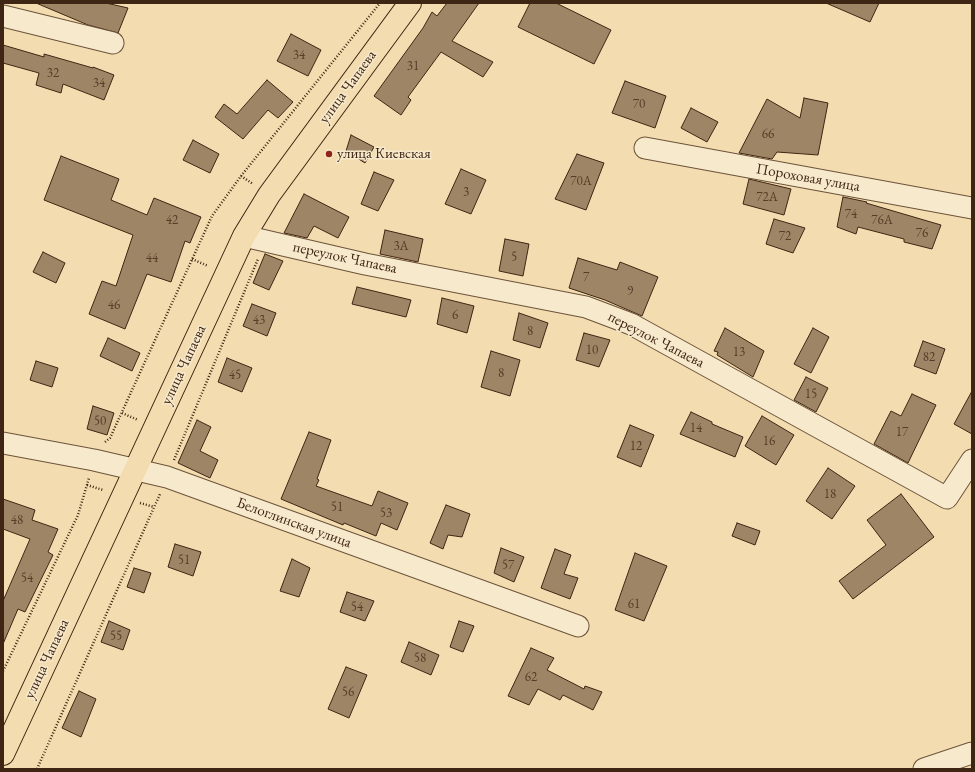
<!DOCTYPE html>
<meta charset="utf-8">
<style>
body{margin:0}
#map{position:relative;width:975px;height:772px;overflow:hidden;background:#f3ddb0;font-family:"EB Garamond",serif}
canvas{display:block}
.frame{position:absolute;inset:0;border:4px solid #3f2513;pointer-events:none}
</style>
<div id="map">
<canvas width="975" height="772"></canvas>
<div class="frame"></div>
</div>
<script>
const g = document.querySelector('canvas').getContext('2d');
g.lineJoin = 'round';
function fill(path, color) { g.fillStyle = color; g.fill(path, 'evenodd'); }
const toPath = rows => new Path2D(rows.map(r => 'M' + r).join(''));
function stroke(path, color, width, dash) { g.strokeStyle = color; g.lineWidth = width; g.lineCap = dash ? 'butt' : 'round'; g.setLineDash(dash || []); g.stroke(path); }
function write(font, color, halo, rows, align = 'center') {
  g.font = font + ' "EB Garamond",serif'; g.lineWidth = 3; g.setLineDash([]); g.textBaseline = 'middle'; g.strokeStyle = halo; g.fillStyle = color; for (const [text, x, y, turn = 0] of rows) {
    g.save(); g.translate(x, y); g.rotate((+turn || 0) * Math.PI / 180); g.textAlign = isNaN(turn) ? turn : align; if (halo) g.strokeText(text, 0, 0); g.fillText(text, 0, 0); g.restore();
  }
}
const building = toPath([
 [36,3,106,3,128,8,118,33,88,25,36,3],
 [447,3,479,3,452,41,493,62,483,77,441,52,408,97,411,100,401,115,374,96,423,28,432,12,437,16,447,3],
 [530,3,556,3,611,30,594,64,518,27,530,3],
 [826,3,879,3,870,22,826,3],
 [291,34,321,50,308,76,277,61,291,34],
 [3,45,44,57,44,54,93,68,93,67,114,75,104,100,63,84,61,93,36,85,39,73,3,63,3,45],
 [267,80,293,102,278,118,268,110,243,139,215,117,224,104,237,114,267,80],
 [625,81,666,96,655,128,612,113,625,81],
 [804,98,828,103,818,155,777,152,772,159,739,153,767,99,800,118,804,98],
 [691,108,718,122,707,142,681,128,691,108],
 [351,135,374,147,365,163,346,151,351,135],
 [193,140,219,154,210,173,183,160,193,140],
 [577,154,604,163,586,210,555,199,577,154],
 [61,156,119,179,111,200,147,215,154,198,201,217,190,243,185,241,171,282,147,274,125,329,89,314,102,281,116,286,133,235,44,200,61,156],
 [461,169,486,180,471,214,445,204,461,169],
 [374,172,394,180,378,211,361,204,374,172],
 [749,179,791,189,784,215,743,204,749,179],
 [304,194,349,217,338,238,314,226,307,238,284,233,304,194],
 [843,197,867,202,866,203,941,225,932,249,904,242,904,239,858,227,856,234,837,227,843,197],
 [774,219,805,228,793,253,766,244,774,219],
 [385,230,423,239,418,262,380,254,385,230],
 [505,239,529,244,523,276,499,271,505,239],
 [43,252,65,263,56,283,33,272,43,252],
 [265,254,283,261,269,290,253,283,265,254],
 [578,258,617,270,620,262,658,277,642,316,605,300,569,288,578,258],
 [357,287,411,300,406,317,352,304,357,287],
 [442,298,474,306,467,333,437,324,442,298],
 [252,304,276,313,267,336,243,326,252,304],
 [519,313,548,323,540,348,513,340,519,313],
 [725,328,764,351,753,377,717,355,718,352,714,351,725,328],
 [813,328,829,337,811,373,794,364,813,328],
 [584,333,610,340,599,367,576,360,584,333],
 [108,338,140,353,132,371,100,356,108,338],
 [923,341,945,349,936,374,914,366,923,341],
 [491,351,520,360,510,396,481,387,491,351],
 [227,358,252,368,242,392,218,382,227,358],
 [36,361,58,368,52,387,30,380,36,361],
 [806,377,828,388,816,412,794,400,806,377],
 [972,391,972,434,954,424,972,391],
 [912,394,936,405,908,463,874,444,891,411,901,416,912,394],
 [93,406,114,413,107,435,87,429,93,406],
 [691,412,712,422,712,424,743,437,735,457,680,434,691,412],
 [762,416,794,435,776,465,745,446,762,416],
 [197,420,211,427,200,451,218,460,210,478,178,463,197,420],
 [630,425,654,435,641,467,617,457,630,425],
 [309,432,331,440,317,479,319,480,316,486,372,506,378,491,408,503,397,530,381,523,376,536,344,523,343,525,281,499,309,432],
 [828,468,855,486,832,519,806,501,828,468],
 [901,494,934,537,853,599,839,581,886,545,867,520,901,494],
 [3,499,35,510,32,520,58,529,48,552,53,555,25,612,18,609,3,644,3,601,30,539,3,529,3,499],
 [446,505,470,514,462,537,448,535,443,549,430,543,446,505],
 [737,523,760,531,755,545,732,536,737,523],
 [175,544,201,552,193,576,168,567,175,544],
 [501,548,524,557,514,582,494,573,501,548],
 [555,549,571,555,564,574,578,578,570,599,541,588,555,549],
 [635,553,667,566,644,621,615,610,635,553],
 [292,559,310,568,299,597,280,591,292,559],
 [134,568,151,573,144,593,127,587,134,568],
 [347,592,374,601,365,621,340,612,347,592],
 [109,621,130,630,123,650,101,642,109,621],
 [459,621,474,626,463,652,450,647,459,621],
 [409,642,439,655,431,675,401,662,409,642],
 [531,648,554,658,547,670,584,689,585,686,602,692,593,710,563,695,560,700,538,689,529,705,508,696,531,648],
 [346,667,367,675,349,718,328,709,346,667],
 [79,691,96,699,81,737,62,728,79,691]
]);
fill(building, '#9d8565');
stroke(building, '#3f2513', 1);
const minor = toPath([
 [3,16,113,43],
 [645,148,972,208],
 [244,236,365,264,586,307,631,324,947,498,972,460],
 [3,443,94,460,167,477,578,626],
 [924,769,972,753]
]);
const major = toPath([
 [3,754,244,236,269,195,410,3]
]);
stroke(minor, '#6c533a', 23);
stroke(major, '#3f2513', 24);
stroke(toPath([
 [241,176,253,184],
 [192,259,208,266],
 [122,413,138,420],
 [105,442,110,438,212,216,241,176,380,3],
 [174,460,258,259],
 [87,485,103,490],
 [140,503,154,507],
 [3,671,78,515,89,478],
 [37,769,160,494]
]), '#3f2513', 2.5, [1, 2]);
stroke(minor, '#f7e9cc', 21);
stroke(major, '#f3ddb0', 22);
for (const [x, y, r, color] of [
 [329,154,4,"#8f2418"]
]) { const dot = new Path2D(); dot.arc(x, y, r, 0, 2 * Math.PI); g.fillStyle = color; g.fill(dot); stroke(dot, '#f7e9cc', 1.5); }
write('13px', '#563d28', null, [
 ["34",299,55],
 ["31",413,66],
 ["32",53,73],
 ["34",99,83],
 ["70",639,104],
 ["66",768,134],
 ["70А",581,181],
 ["3",466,192],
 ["72А",767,197],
 ["74",851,214],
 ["42",172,220],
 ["76А",882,220],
 ["76",922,233],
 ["72",785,236],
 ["3А",401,246],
 ["5",514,257],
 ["44",152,258],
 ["7",586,277],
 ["9",630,291],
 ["46",114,305],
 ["6",455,315],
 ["43",259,320],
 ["8",530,331],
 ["10",592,350],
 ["13",739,352],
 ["82",929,357],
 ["8",501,373],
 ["45",235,375],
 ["15",811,394],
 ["50",100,421],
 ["14",696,428],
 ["17",902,432],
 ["16",769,441],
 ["12",636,446],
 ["18",830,494],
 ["51",337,507],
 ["53",386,513],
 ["48",17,520],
 ["51",184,560],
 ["57",508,565],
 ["54",27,578],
 ["61",634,604],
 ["54",357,607],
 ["55",116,636],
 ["58",420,658],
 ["62",531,677],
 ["56",348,692]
]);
write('15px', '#3f2513', '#f7e9cc', [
 ["улица Чапаева",348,87,-54],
 ["Пороховая улица",808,178,10],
 ["переулок Чапаева",345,258,12],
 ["переулок Чапаева",656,340,27],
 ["улица Чапаева",184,365,-65],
 ["Белоглинская улица",294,523,20],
 ["улица Чапаева",47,659,-65]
]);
write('15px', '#3f2513', '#f7e9cc', [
 ["улица Киевская",337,154]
], 'left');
</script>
